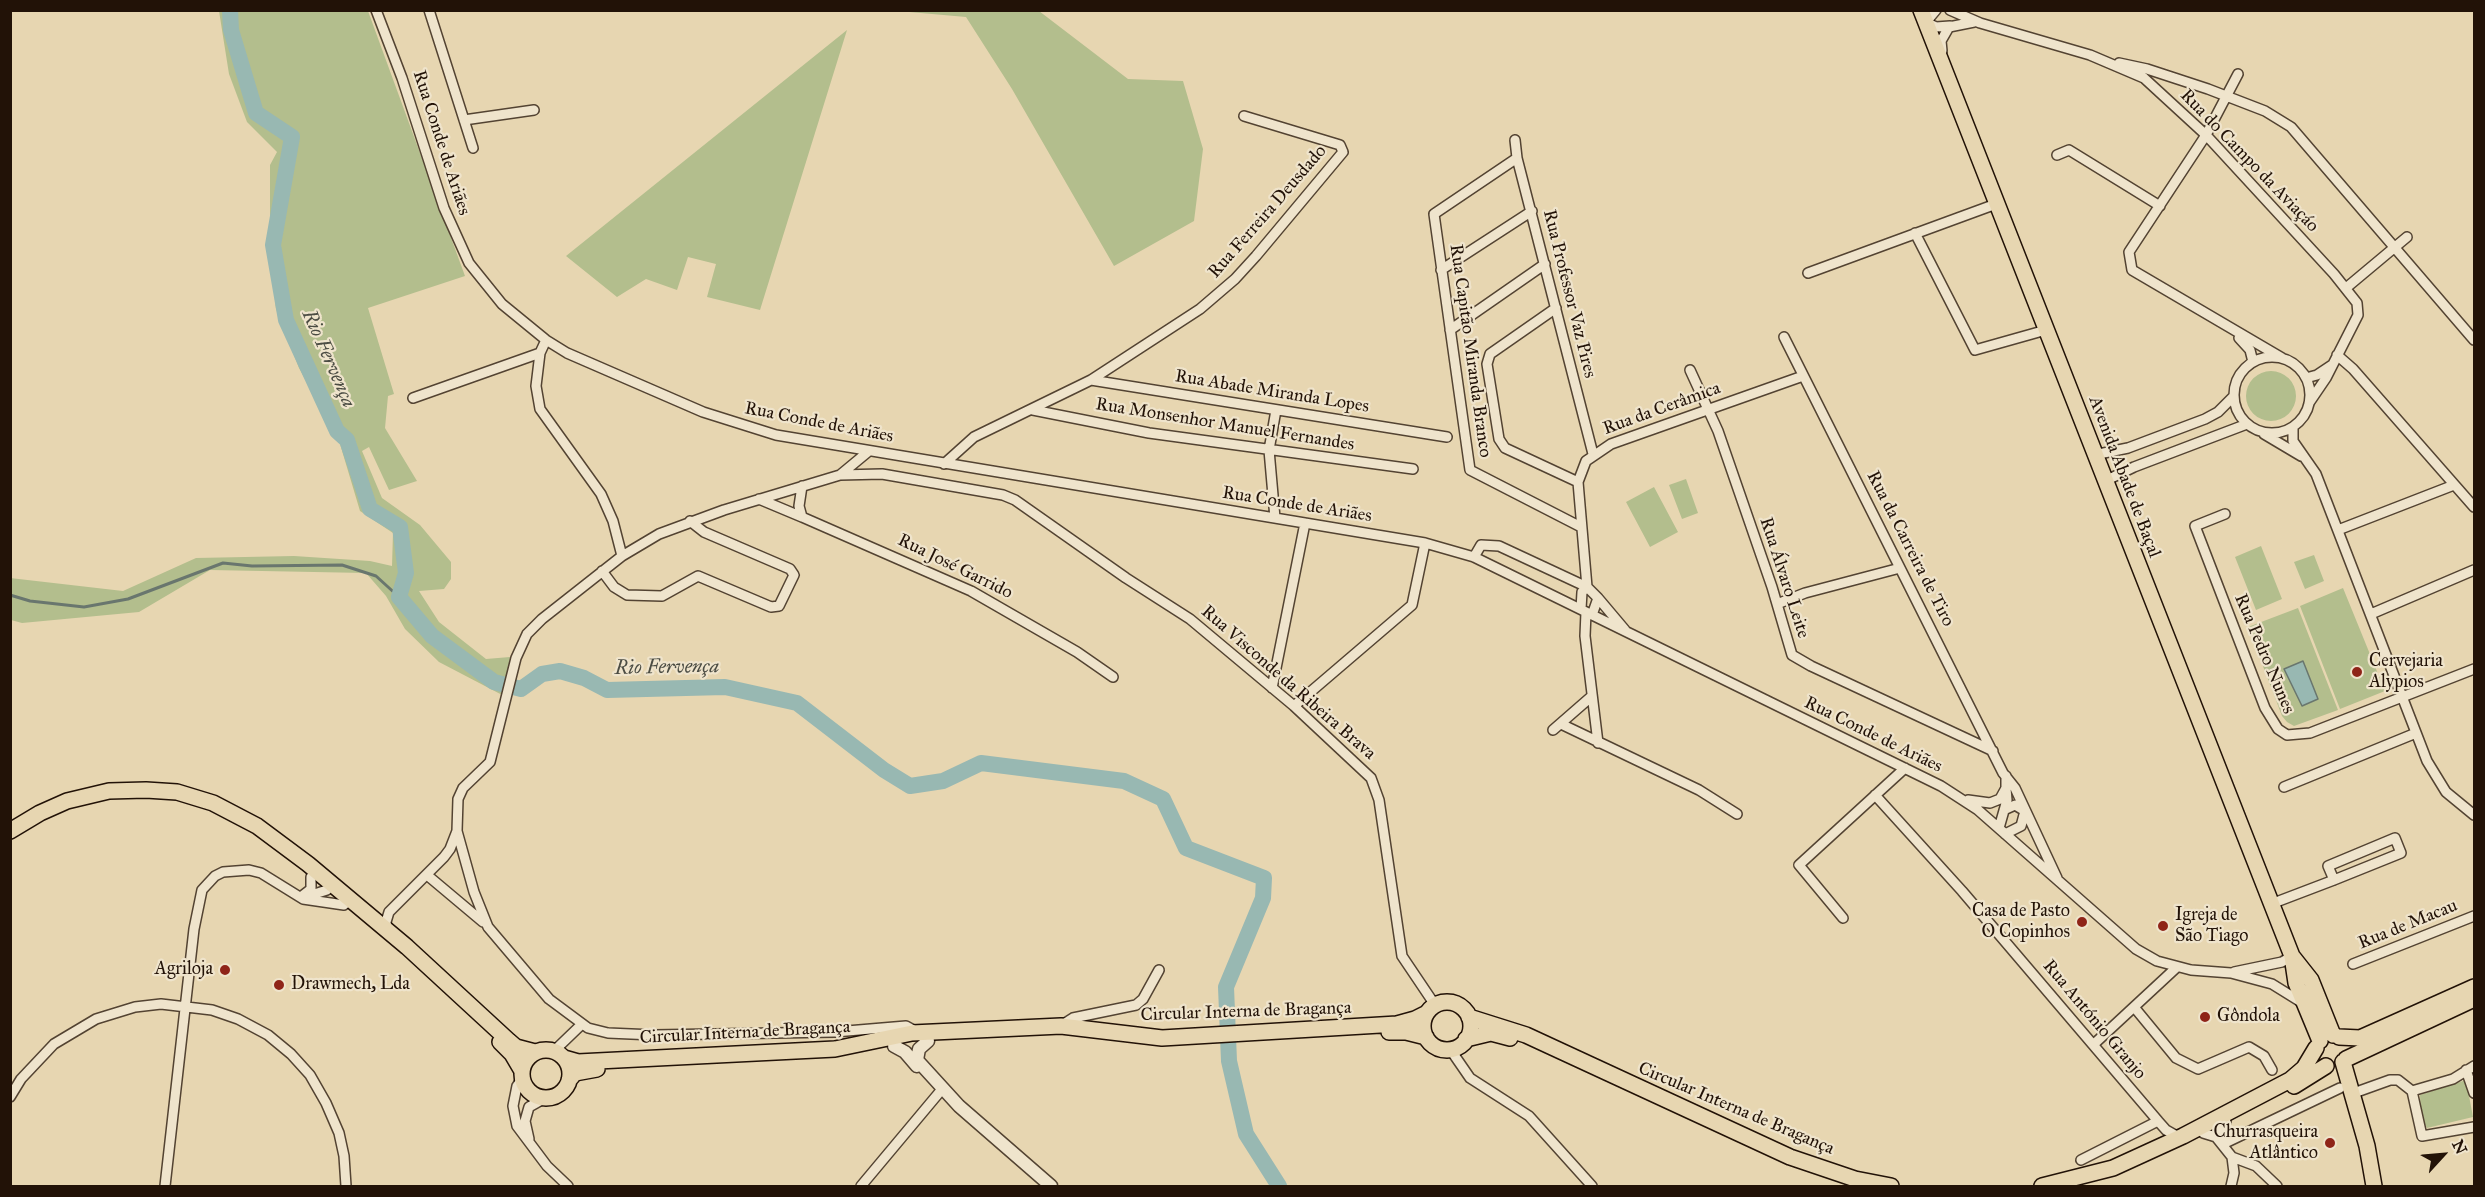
<!DOCTYPE html>
<meta charset="utf-8">
<style>
body{margin:0}
#map{position:relative;width:2485px;height:1197px;overflow:hidden;background:#e7d6b1;font-family:"IM FELL Great Primer",serif}
canvas{display:block}
.frame{position:absolute;inset:0;border:12px solid #221207;pointer-events:none}
.north{position:absolute;left:2413px;top:1125px;width:60px;height:60px;-webkit-text-stroke:4px #efe4cc;paint-order:stroke;rotate:64deg;font-size:16px;font-weight:700;line-height:24px;text-align:center;color:#221207}
.north::after{content:'';display:block;margin:auto;width:21px;height:27px;background:#221207;clip-path:polygon(50% 0,100% 100%,50% 72%,0 100%)}
</style>
<div id="map">
<canvas width="2485" height="1197"></canvas>
<div class="frame"></div>
<div class="north">N</div>
</div>
<script>
const g = document.querySelector('canvas').getContext('2d');
g.lineJoin = 'round';
function fill(path, color) { g.fillStyle = color; g.fill(path, 'evenodd'); }
const toPath = rows => new Path2D(rows.map(r => 'M' + r).join(''));
function stroke(path, color, width, dash) { g.strokeStyle = color; g.lineWidth = width; g.lineCap = dash ? 'butt' : 'round'; g.setLineDash(dash || []); g.stroke(path); }
function write(font, color, halo, rows, align = 'center') {
  g.font = font + ' "IM FELL Great Primer",serif'; g.lineWidth = 4.5; g.setLineDash([]); g.textBaseline = 'middle'; g.strokeStyle = halo; g.fillStyle = color; for (const [text, x, y, turn = 0] of rows) {
    g.save(); g.translate(x, y); g.rotate((+turn || 0) * Math.PI / 180); g.textAlign = isNaN(turn) ? turn : align; if (halo) g.strokeText(text, 0, 0); g.fillText(text, 0, 0); g.restore();
  }
}
fill(toPath([
 [219,11,368,11,465,276,368,308,394,394,388,396,385,428,417,481,389,490,369,447,362,451,382,498,420,525,451,562,451,579,444,589,419,591,439,622,486,659,510,657,506,697,439,662,405,629,386,596,366,573,210,570,139,612,22,623,11,620,10,578,123,591,196,558,294,556,370,561,392,566,393,533,360,511,340,444,299,368,276,309,270,253,270,165,277,152,247,122,229,74],
 [898,11,1039,11,1128,79,1183,81,1203,149,1194,221,1114,266,1012,89,966,17],
 [847,30,760,310,707,297,716,264,688,257,677,290,646,279,617,297,566,256],
 '2246 396a25 25 0 1 1 50 0a25 25 0 1 1-50 0Z',
 [1686,479,1698,513,1682,519,1669,485],
 [1654,487,1678,532,1650,547,1626,502],
 [2261,546,2282,599,2256,610,2235,557],
 [2314,555,2324,581,2305,589,2294,562],
 [2343,588,2385,691,2340,709,2300,606],
 [2298,608,2338,710,2294,726,2287,722,2282,716,2248,627],
 [2466,1080,2473,1117,2427,1128,2421,1118,2420,1095]
]), '#b3be8d');
const water = toPath([
 [2303,661,2318,699,2302,706,2284,669,2303,661]
]);
fill(water, '#98b8b2');
stroke(water, '#69766e', 1.5);
stroke(toPath([
 [10,595,30,601,84,607,128,599,223,563,252,566,342,565,376,576,399,597]
]), '#69766e', 3);
stroke(toPath([
 [230,10,231,30,256,113,292,137,273,245,286,320,337,431,347,440,370,509,400,527,406,573,399,597,432,636,494,682,521,689,542,674,560,671,584,678,607,690,725,687,797,703,884,770,910,786,943,781,981,763,1124,781,1163,799,1186,848,1264,878,1263,898,1226,987,1229,1061,1246,1134,1279,1186]
]), '#98b8b2', 16);
const minor = toPath([
 [376,10,402,78,444,208,469,263,502,304,546,340,567,353,703,412,776,435,1425,543,1474,557,1941,786,1978,810,2136,949,2157,961,2191,970,2231,973,2272,984,2301,1002],
 [429,10,473,148],
 [1936,10,1926,22,1936,27,1950,26],
 [1950,10,1980,23,2090,55,2144,78,2206,135,2334,274,2357,303,2358,315,2326,378,2309,403],
 [1942,51,1941,41,1949,27,1974,22],
 [2119,63,2147,69,2208,89,2265,111,2291,127,2474,340],
 [2238,74,2206,135,2129,252,2132,270,2282,358],
 [464,120,534,110],
 [1515,140,1517,158,1593,454],
 [2057,155,2069,150,2160,206],
 [1517,158,1434,214,1470,470,1581,527],
 [1915,233,1975,350,2046,330],
 [1441,270,1532,211],
 [1808,273,1996,204],
 [2346,288,2407,237],
 [1556,308,1490,354,1487,364,1499,439,1505,448,1578,482],
 [1450,330,1545,264],
 [1784,337,2003,773,2015,788,2057,878],
 [2239,338,2250,350,2253,362],
 [546,340,540,353,536,386,540,409,601,494,613,521,622,556],
 [2337,355,2353,369,2474,507],
 '2234 395a38 38 0 1 1 76 0a38 38 0 1 1-76 0Z',
 [1690,370,1718,431,1772,587,1792,655,1811,666,1993,751],
 [2306,378,2317,375,2332,365],
 [1091,380,1447,437],
 [413,398,540,353],
 [1033,410,1149,433,1413,469],
 [2293,428,2293,441,2316,474,2427,761,2446,792,2474,815],
 [2264,434,2301,456],
 [2094,455,2128,448,2205,419,2218,412,2234,396],
 [944,464,974,437,1091,380,1200,309,1235,279,1256,256,1343,152,1340,145,1244,116],
 [840,475,869,451],
 [2105,481,2134,467,2247,424],
 [802,486,799,506,802,517,971,591,1077,652,1113,677],
 [759,499,802,517],
 [2225,514,2195,526,2265,708,2278,729,2287,735,2310,733,2474,669],
 [1275,518,1269,450,1276,410],
 [2338,530,2454,485],
 [1474,557,1481,545,1499,546,1587,587,1598,598,1592,615],
 [602,571,614,587,627,595,662,596,698,576,771,607,779,606,794,575,790,569,704,532,690,521],
 [1587,587,1578,482,1586,461,1611,444,1803,376],
 [1598,598,1625,630],
 [1777,604,1805,593,1900,568],
 [1581,609,1582,592,1587,587],
 [1586,612,1585,636,1598,743],
 [2371,614,2474,570],
 [1272,688,1305,523],
 [1294,706,1412,605,1425,543],
 [1561,724,1699,790,1737,814],
 [1553,730,1592,696],
 [2284,787,2416,733],
 [1875,795,1962,891,2158,1121,2081,1160],
 [1968,800,1990,803,2000,799,2006,788,2006,776],
 [2004,810,2015,805,2025,811,2021,826,2005,834],
 [1999,828,2007,800,2006,788],
 [427,875,483,922],
 [302,896,311,889,311,877],
 [305,897,327,890],
 [2271,904,2334,880,2401,853,2395,838,2328,866,2334,880],
 [1843,918,1799,865,1905,768],
 [387,931,386,922,389,912,444,857,450,849,457,831],
 [2353,964,2474,916],
 [2234,972,2282,962,2292,956],
 [2134,1007,2176,1058,2198,1069,2249,1047,2264,1056,2272,1070],
 [1062,1025,1073,1018,1136,1005,1143,999,1159,970],
 [917,1032,906,1026,835,1032,654,1035,608,1033,588,1028,549,999,488,927,474,892,457,831,458,799,463,788,490,762,516,658,527,634,542,619,622,556,659,534,724,510,840,475,882,474,1003,495,1015,500,1126,578,1190,619,1294,706,1371,778,1379,800,1402,956,1435,1005],
 [2094,1044,2177,967],
 [1450,1049,1470,1078,1529,1116,1592,1186],
 [554,1051,581,1025],
 [2474,1066,2453,1079,2412,1091,2422,1136,2474,1127],
 [2466,1070,2474,1093],
 [522,1079,517,1086,513,1106,517,1126,547,1166,568,1186],
 [2351,1094,2390,1080,2398,1080,2412,1091],
 [10,1097,21,1079,54,1044,96,1019,135,1007,161,1004,212,1010,238,1019,268,1035,291,1054,310,1075,326,1103,339,1133,344,1156,346,1186],
 [2158,1121,2166,1130,2180,1138],
 [2203,1133,2216,1137,2232,1157,2234,1173,2231,1186],
 [529,1139,525,1121,529,1107,545,1098],
 [2223,1144,2340,1088],
 [2223,1144,2221,1129,2226,1122],
 [2232,1157,2256,1166,2277,1186],
 [165,1186,194,929,202,890,215,876,223,872,249,870,261,873,303,899,344,905],
 [861,1186,943,1088]
]);
const tertiary = toPath([
 [928,1041,919,1049,917,1060,959,1106,1051,1186],
 [894,1046,905,1052,917,1066]
]);
const primary = toPath([
 [1921,10,2292,956,2296,983,2320,1041],
 [10,831,40,813,67,801,109,791,146,790,177,792,213,803,257,826,308,864,407,947,509,1041,516,1047,535,1052],
 [2292,956,2311,980,2333,1035],
 '1423 1026a24 24 0 1 1 48 0a24 24 0 1 1-48 0Z',
 [1469,1017,1526,1035,1790,1157,1855,1179,1891,1186],
 [1389,1032,1406,1032,1426,1037],
 [2339,1037,2360,1038,2474,987],
 [1466,1039,1491,1033,1510,1038],
 [500,1042,512,1054,522,1071],
 '522 1074a24 24 0 1 1 48 0a24 24 0 1 1-48 0Z',
 [564,1058,578,1062,835,1049,912,1033,1061,1026,1162,1038,1397,1024,1415,1019,1427,1013],
 [2346,1059,2474,999],
 [2343,1062,2367,1146,2374,1186],
 [569,1080,575,1073,597,1069],
 [2294,1086,2326,1066],
 [2042,1186,2113,1168,2183,1136,2290,1080,2304,1068,2316,1048]
]);
stroke(minor, '#534332', 12);
stroke(tertiary, '#534332', 15);
stroke(primary, '#221207', 18);
stroke(minor, '#efe4cc', 9);
stroke(tertiary, '#efe4cc', 12);
stroke(primary, '#e7d6b1', 15);
for (const [x, y, r, color] of [
 [2357,672,6,"#8f2418"],
 [2082,922,6,"#8f2418"],
 [2163,926,6,"#8f2418"],
 [225,970,6,"#8f2418"],
 [279,985,6,"#8f2418"],
 [2205,1017,6,"#8f2418"],
 [2330,1143,6,"#8f2418"]
]) { const dot = new Path2D(); dot.arc(x, y, r, 0, 2 * Math.PI); g.fillStyle = color; g.fill(dot); stroke(dot, '#efe4cc', 2); }
write('18px', '#221207', '#efe4cc', [
 ["Rua Conde de Ariães",441,143,72],
 ["Rua do Campo da Aviaçáo",2249,161,46],
 ["Rua Ferreira Deusdado",1268,212,-49],
 ["Rua Professor Vaz Pires",1569,294,76],
 ["Rua Capitão Miranda Branco",1470,351,82],
 ["Rua Abade Miranda Lopes",1272,392,9],
 ["Rua da Cerâmica",1662,409,-20],
 ["Rua Conde de Ariães",819,423,11],
 ["Rua Monsenhor Manuel Fernandes",1225,425,9],
 ["Avenida Abade de Baçal",2124,477,69],
 ["Rua Conde de Ariães",1297,505,9],
 ["Rua da Carreira de Tiro",1910,549,63],
 ["Rua José Garrido",955,567,26],
 ["Rua Álvaro Leite",1784,578,72],
 ["Rua Pedro Nunes",2264,654,67],
 ["Rua Visconde da Ribeira Brava",1288,683,41],
 ["Rua Conde de Ariães",1873,735,26],
 ["Rua de Macau",2408,925,-22],
 ["Circular Interna de Bragança",1246,1012,-2],
 ["Rua António Granjo",2094,1020,50],
 ["Circular Interna de Bragança",745,1033,-3],
 ["Circular Interna de Bragança",1736,1109,23]
]);
write('18px', '#221207', '#efe4cc', [
 ["Cervejaria",2369,662],
 ["Alypios",2369,683],
 ["Casa de Pasto",2070,912,"right"],
 ["O Copinhos",2070,933,"right"],
 ["Igreja de",2175,916],
 ["São Tiago",2175,937],
 ["Agriloja",213,970,"right"],
 ["Drawmech, Lda",291,985],
 ["Gôndola",2217,1017],
 ["Churrasqueira",2318,1133,"right"],
 ["Atlântico",2318,1154,"right"]
], 'left');
write('italic 20px', '#4b4c43', '#efe4cc', [
 ["Rio Fervença",328,359,66],
 ["Rio Fervença",667,668,-1]
]);
</script>
